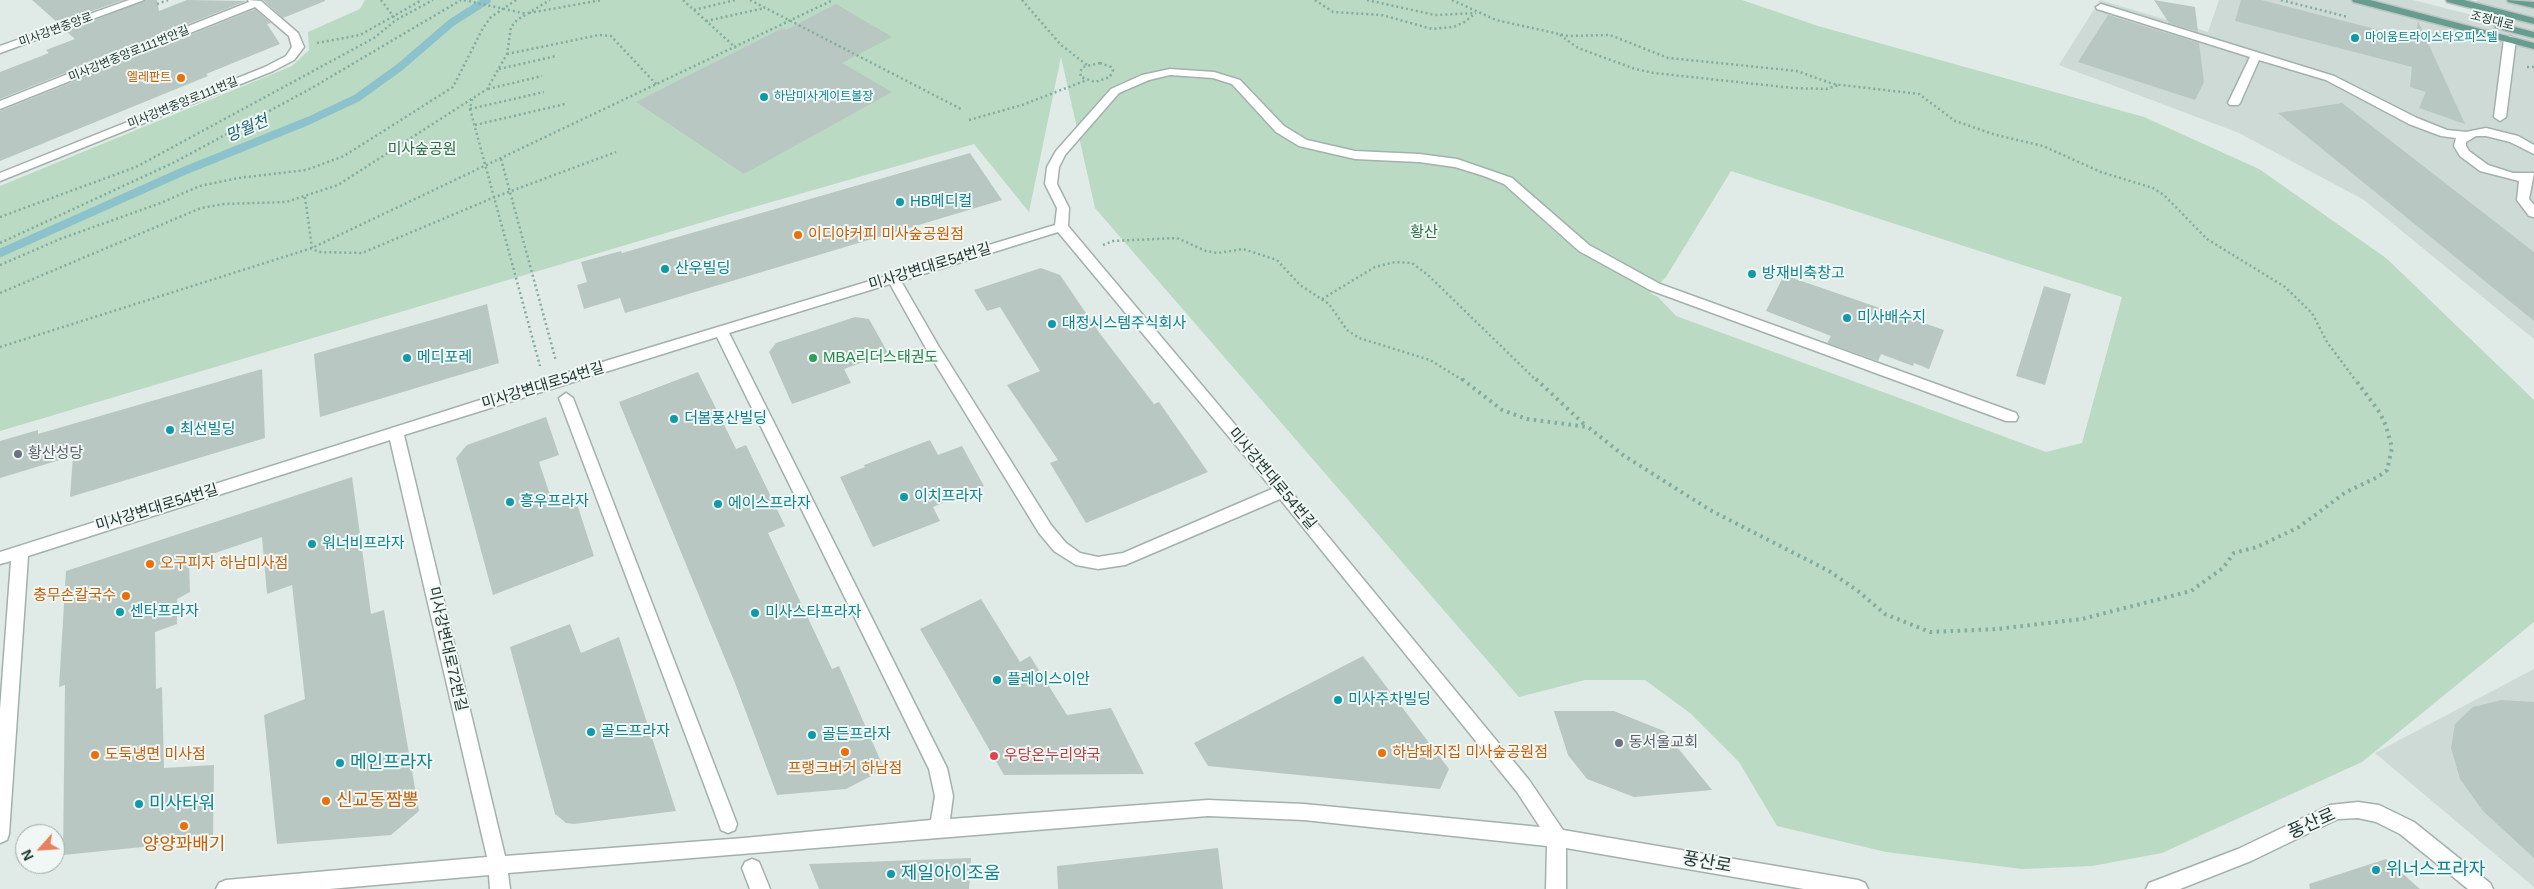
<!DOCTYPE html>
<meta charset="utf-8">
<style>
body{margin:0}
#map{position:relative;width:2534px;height:889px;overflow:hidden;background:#e0eae6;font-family:Arial,sans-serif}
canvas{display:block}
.north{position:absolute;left:15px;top:824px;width:50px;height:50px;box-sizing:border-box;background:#f0f7f4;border:1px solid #9eaba7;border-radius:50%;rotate:244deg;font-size:14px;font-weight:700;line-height:20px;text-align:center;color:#223933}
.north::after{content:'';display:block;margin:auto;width:18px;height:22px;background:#e9815f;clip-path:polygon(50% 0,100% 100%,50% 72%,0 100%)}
</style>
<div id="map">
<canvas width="2534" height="889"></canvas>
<div class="north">N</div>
</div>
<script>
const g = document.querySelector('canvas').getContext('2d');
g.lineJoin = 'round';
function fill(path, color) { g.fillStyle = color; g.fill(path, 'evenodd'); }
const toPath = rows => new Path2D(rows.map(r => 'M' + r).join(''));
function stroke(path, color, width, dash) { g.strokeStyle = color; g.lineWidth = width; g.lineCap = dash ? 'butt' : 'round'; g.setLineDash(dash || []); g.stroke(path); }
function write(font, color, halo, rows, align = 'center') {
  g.font = font + ' Arial,"Noto Sans KR",sans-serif'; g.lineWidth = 4; g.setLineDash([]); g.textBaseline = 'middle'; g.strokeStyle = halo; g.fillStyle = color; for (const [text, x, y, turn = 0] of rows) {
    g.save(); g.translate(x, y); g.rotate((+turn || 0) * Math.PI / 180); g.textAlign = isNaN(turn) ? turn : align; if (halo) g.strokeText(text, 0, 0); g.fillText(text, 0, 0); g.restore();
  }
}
fill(toPath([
 [2100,0,2208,32,2219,0,2413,0,2472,15,2477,0,2534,0,2534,339,2364,200,2239,133,2059,65],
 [2534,669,2534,887,2375,753]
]), '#cedad5');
fill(toPath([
 [365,0,1742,0,1818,26,2144,117,2259,169,2386,258,2534,400,2534,622,2362,762,2162,853,2092,866,2022,869,1886,852,1777,826,1739,762,1690,713,1645,680,1585,680,1519,697,1095,208,1061,57,1029,212,974,144,740,211,0,431,0,186,292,66,309,50,308,32,360,9],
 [1731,171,2122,297,2082,443,2046,452,1676,316,1658,297,1650,293,1666,277]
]), '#badac3');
stroke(toPath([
 [0,253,184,171,308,121,357,98,400,67,451,23,487,0]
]), '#8bc2cc', 8);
fill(toPath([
 [32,0,123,0,58,23],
 [146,0,157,0,159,11,187,0,246,1,0,99,0,72,49,53,46,50,75,39,66,31],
 [263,0,325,0,325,1,283,18],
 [2154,0,2195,7,2198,32,2169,23],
 [2241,0,2261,0,2415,39,2418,21,2465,124,2419,108,2426,92,2410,87,2412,67,2235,21],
 [836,4,892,37,842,63,892,92,744,174,636,102,783,28,786,30],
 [255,9,271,23,267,24,280,44,206,74,208,76,0,161,0,111],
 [2108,15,2199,43,2204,82,2195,100,2078,62],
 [2342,103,2534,252,2534,321,2278,113],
 [970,153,1002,200,625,313,620,298,584,309,577,285,587,282,581,262,621,251,622,253],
 [1041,268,1060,275,1101,335,1154,404,1159,402,1208,472,1086,523,1050,463,1058,460,1007,385,1040,371,1000,307,987,311,974,290],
 [1784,275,1944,330,1929,369,1914,363,1913,366,1881,354,1878,361,1827,343,1831,336,1766,311],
 [2044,286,2071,294,2045,385,2016,376],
 [487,304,499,363,320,417,314,354],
 [855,317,869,319,888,353,844,369,851,383,792,404,769,352,776,343],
 [262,369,265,438,70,497,73,456,0,478,0,441,38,430,38,434],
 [698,372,736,449,746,445,785,526,768,533,832,669,839,666,882,764,877,773,846,789,777,795,735,683,619,402],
 [546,417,559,455,539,462,554,507,575,498,594,556,493,595,456,458,467,445],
 [930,440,938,455,962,446,984,486,933,507,940,521,873,547,840,477,865,467,864,465],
 [352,477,371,614,384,610,419,811,391,835,277,844,264,715,305,699,292,585,267,594,262,537,189,562,190,592,177,599,177,624,155,632,156,689,162,687,164,768,214,765,213,840,63,855,65,685,59,687,66,571],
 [981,599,1020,662,1030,656,1067,715,1111,708,1144,774,1004,775,920,629],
 [570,624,581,653,619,637,676,811,574,824,566,823,555,814,510,647],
 [1363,656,1449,769,1440,789,1208,766,1194,743],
 [2501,700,2534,702,2534,858,2483,811,2460,779,2451,748,2455,724,2473,707],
 [1554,711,1614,711,1664,731,1712,790,1634,797,1587,779,1568,755],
 [1218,848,1223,889,1058,889,1057,866],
 [971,858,969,889,819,889,809,864],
 [2386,859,2420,889,2310,889,2309,884]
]), '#b9c7c2');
const service = toPath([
 [2101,4,2334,76,2417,118,2447,130,2466,132,2486,128,2518,136,2534,145,2534,154,2510,142,2486,136,2476,136,2466,142,2466,146,2469,151,2488,165,2513,173,2534,173,2529,199,2534,205,2534,217,2529,216,2517,200,2519,181,2480,171,2460,156,2454,146,2456,138,2441,136,2409,124,2326,80,2259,60,2240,103,2238,105,2230,105,2228,103,2250,57,2097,9,2096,7,2101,4],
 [2510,36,2516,39,2506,117,2500,121,2494,117,2504,39,2510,36],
 [1170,69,1214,72,1240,80,1284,126,1307,140,1355,151,1419,154,1457,159,1512,178,1589,245,1660,284,2016,413,2018,417,2016,421,2006,421,1650,290,1579,251,1504,184,1484,176,1455,167,1419,162,1355,159,1299,146,1276,132,1232,84,1213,78,1170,75,1149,80,1119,93,1065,155,1059,167,1057,184,1069,208,1068,226,1279,477,1529,780,1563,830,1858,880,1865,883,1868,889,1804,889,1566,848,1566,889,1546,889,1547,846,1304,820,1208,816,508,873,510,889,490,889,489,875,329,889,216,889,219,883,226,880,487,857,390,440,28,556,9,834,7,840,0,843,0,710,11,561,0,564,0,552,556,376,1055,225,1057,208,1045,184,1047,167,1056,151,1111,89,1142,75,1170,69],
 [1058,232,1269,485,1272,489,1123,553,1098,557,1080,553,1066,543,1051,525,939,347,901,281,1058,232],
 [890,284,928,352,1039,533,1054,551,1076,565,1098,569,1125,565,1280,499,1517,792,1540,827,1304,804,1208,800,950,819,953,796,947,768,729,333,890,284],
 [717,337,929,769,935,796,931,820,744,838,505,856,404,435,717,337],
 [2358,802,2379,805,2414,822,2490,883,2493,889,2468,889,2400,834,2376,822,2358,818,2338,819,2251,861,2180,889,2146,889,2149,883,2238,849,2330,805,2358,802]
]);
const pedestrian = toPath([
 [566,393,573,398,737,824,735,830,728,833,721,830,719,824,559,398,566,393],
 [752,859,759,862,770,889,750,889,742,868,745,862,752,859]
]);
const minor = toPath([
 [248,0,261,1,298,33,304,47,294,60,273,71,0,181,0,173,265,67,286,56,292,47,289,36,255,7,0,109,0,101,249,2,248,0]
]);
const tertiary = toPath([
 [129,0,144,0,0,53,0,46,129,0]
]);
const primary = toPath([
 [2352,0,2370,0,2534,43,2534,49,2353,2,2352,0],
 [2446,0,2464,0,2534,18,2534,24,2447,2,2446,0],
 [2507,0,2534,2,2534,8,2508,2,2507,0],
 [2499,23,2534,32,2534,38,2495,28,2495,24,2499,23]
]);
stroke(service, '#a3b1ad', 3);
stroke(pedestrian, '#a3b1ad', 3);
stroke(minor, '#a3b1ad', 3);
stroke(tertiary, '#a3b1ad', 3);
stroke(primary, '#bdc4c2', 3);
stroke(toPath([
 [381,0,396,20],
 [683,0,736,48],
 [750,0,961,109],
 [1022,0,1061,45,1087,65],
 [1315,0,1333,12,1382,15,1432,29,1453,27,1463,23,1476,13],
 [1367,0,1435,15,1475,13],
 [1452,0,1496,20,1568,36,1610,35,1668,58,1797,71,1833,84,1919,94,1955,121,1996,135,2043,146,2101,172,2153,188,2164,195,2207,239,2285,287,2312,313,2327,342,2356,381],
 [2281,0,2348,17],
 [157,4,168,0],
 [694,10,735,0],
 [529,13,602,0],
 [706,21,765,8],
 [1560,35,1578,48,1635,69,1654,73,1793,88,1826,89,1839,85],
 [317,43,360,35,422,0],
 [507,54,599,35,611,36,657,85],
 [1100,63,1111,67,1113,70,1110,77,1095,82,1081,77,1080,72,1083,67,1100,63],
 [2527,67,2534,67],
 [499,69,556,56],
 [488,89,542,76],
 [472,99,470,109,540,366],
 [470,109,544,92],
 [969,120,1022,105,1087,80],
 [475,125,565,104],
 [501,159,556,361],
 [305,197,312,248,318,252,362,253,495,197,616,152],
 [0,217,136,167,374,38,396,20,433,0],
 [0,243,175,162,310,89,461,0],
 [1103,245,1113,241,1177,238,1206,251,1218,253,1243,249,1277,260,1300,285,1329,304,1347,330,1359,338,1430,360,1464,381],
 [0,265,60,239,158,204,200,186,238,178,306,170,344,156,453,87,483,28,491,17,516,0],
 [0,293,201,208,224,204,286,202,338,185,487,89,507,54,511,27,517,20,550,0],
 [1322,299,1375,267,1395,262,1412,263,1428,275,1537,381],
 [0,347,312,248,833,0]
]), '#82ac9f', 2.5, [2, 3]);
stroke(toPath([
 [1462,379,1502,410,1527,419,1588,427,1623,455,1710,510,1829,571,1858,591,1885,614,1930,632,1997,629,2082,619,2191,591,2223,568,2234,553,2257,547,2299,527,2346,492,2378,477,2387,470,2392,448,2386,426,2380,413,2355,379],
 [1536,379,1587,427]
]), '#82ac9f', 4, [2.5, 4.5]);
fill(service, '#fff');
fill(pedestrian, '#fff');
fill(minor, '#fff');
fill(tertiary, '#fff');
fill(primary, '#679d8f');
stroke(toPath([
 [464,0,527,14]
]), '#82ac9f', 2.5, [2, 3]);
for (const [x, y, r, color] of [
 [2355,38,5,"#0f9aa8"],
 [181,78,5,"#e8710a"],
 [764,97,5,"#0f9aa8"],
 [900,202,5,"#0f9aa8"],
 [798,235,5,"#e8710a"],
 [665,269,5,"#0f9aa8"],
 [1752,274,5,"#0f9aa8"],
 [1847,318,5,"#0f9aa8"],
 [1052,324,5,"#0f9aa8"],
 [407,358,5,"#0f9aa8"],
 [813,358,5,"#2e9e5b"],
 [674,419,5,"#0f9aa8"],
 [170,430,5,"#0f9aa8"],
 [18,454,5,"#6b7280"],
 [904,497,5,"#0f9aa8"],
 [510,502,5,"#0f9aa8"],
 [718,504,5,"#0f9aa8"],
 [312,544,5,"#0f9aa8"],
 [150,564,5,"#e8710a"],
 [126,596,5,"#e8710a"],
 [120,612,5,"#0f9aa8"],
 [755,613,5,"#0f9aa8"],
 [997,680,5,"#0f9aa8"],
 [1338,700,5,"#0f9aa8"],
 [591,732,5,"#0f9aa8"],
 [812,735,5,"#0f9aa8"],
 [1619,743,5,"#6b7280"],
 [845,752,5,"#e8710a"],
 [1382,753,5,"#e8710a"],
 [95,755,5,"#e8710a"],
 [994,756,5,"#e0444e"],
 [340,763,5,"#0f9aa8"],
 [326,801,5,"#e8710a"],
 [139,804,5,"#0f9aa8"],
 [184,826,5,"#e8710a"],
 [2376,870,5,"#0f9aa8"],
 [891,874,5,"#0f9aa8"]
]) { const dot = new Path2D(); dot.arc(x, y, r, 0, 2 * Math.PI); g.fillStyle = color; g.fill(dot); stroke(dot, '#f0f7f4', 2); }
write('12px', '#223933', '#f0f7f4', [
 ["조정대로",2492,21,14],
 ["미사강변중앙로",56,30,-20],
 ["미사강변중앙로111번안길",129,54,-22],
 ["미사강변중앙로111번길",183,103,-22]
]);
write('12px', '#0d838f', '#f0f7f4', [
 ["마이움트라이스타오피스텔",2365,38],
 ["하남미사게이트볼장",774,97]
], 'left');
write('12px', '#c56008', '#f0f7f4', [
 ["엘레판트",171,78]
], 'right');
write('15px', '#2f6d47', '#f0f7f4', [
 ["미사숲공원",422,150],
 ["황산",1424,233]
]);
write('15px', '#0d838f', '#f0f7f4', [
 ["HB메디컬",910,202],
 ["산우빌딩",675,269],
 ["방재비축창고",1762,274],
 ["미사배수지",1857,318],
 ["대정시스템주식회사",1062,324],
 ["메디포레",417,358],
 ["더봄풍산빌딩",684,419],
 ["최선빌딩",180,430],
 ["이치프라자",914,497],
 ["흥우프라자",520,502],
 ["에이스프라자",728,504],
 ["워너비프라자",322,544],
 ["센타프라자",130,612],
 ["미사스타프라자",765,613],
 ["플레이스이안",1007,680],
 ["미사주차빌딩",1348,700],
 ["골드프라자",601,732],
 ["골든프라자",822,735]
], 'left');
write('15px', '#c56008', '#f0f7f4', [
 ["이디야커피 미사숲공원점",808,235],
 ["오구피자 하남미사점",160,564],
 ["충무손칼국수",116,596,"right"],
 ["하남돼지집 미사숲공원점",1392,753],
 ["도둑냉면 미사점",105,755],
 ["프랭크버거 하남점",845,769,"center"]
], 'left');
write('15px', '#223933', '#f0f7f4', [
 ["미사강변대로54번길",930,267,-17],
 ["미사강변대로54번길",543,386,-17],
 ["미사강변대로54번길",1272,479,50],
 ["미사강변대로54번길",157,508,-17],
 ["미사강변대로72번길",447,649,77]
]);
write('15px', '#27864d', '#f0f7f4', [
 ["MBA리더스태권도",823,358]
], 'left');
write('15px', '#5b616d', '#f0f7f4', [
 ["황산성당",28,454],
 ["동서울교회",1629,743]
], 'left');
write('15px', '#be3a42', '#f0f7f4', [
 ["우당온누리약국",1004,756]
], 'left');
write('italic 16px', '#206371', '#f0f7f4', [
 ["망월천",247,129,-23]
]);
write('18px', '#0d838f', '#f0f7f4', [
 ["메인프라자",350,763],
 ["미사타워",149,804],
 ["위너스프라자",2386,870],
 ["제일아이조움",901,874]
], 'left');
write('18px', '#c56008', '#f0f7f4', [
 ["신교동짬뽕",336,801],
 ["양양꽈배기",184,845,"center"]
], 'left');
write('18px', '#223933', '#f0f7f4', [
 ["풍산로",2312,824,-24],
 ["풍산로",1707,863,10]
]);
</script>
